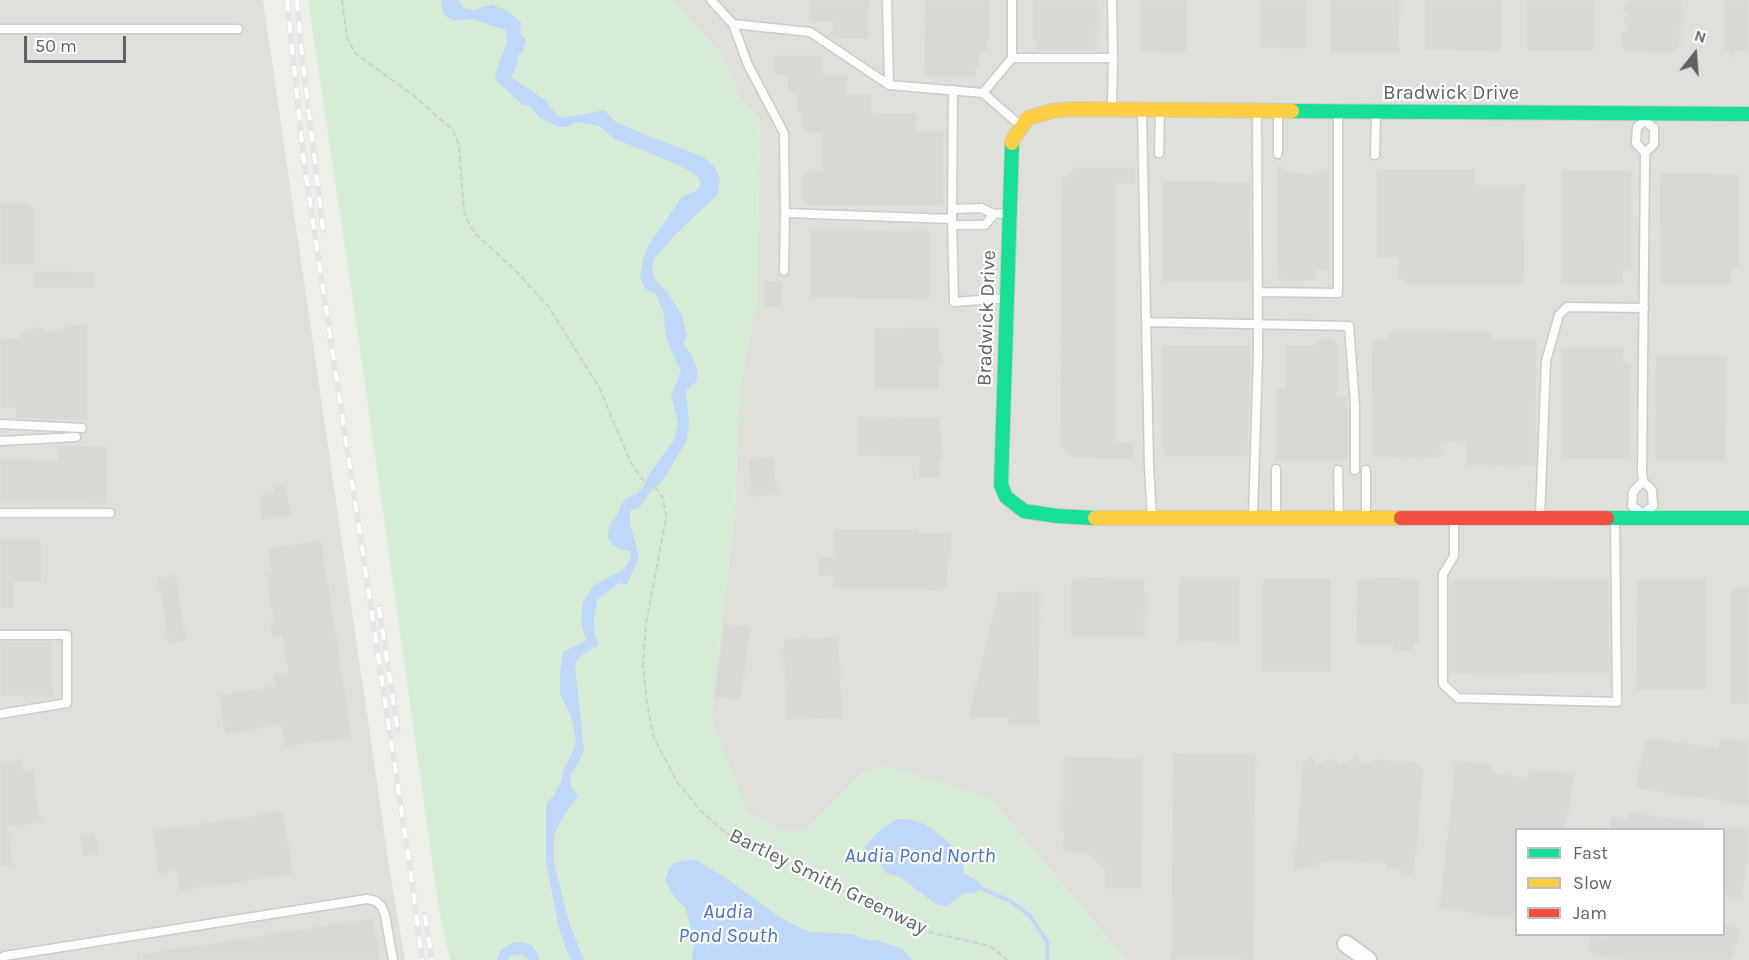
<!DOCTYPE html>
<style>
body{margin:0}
#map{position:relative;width:1749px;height:960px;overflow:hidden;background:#efefe9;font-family:Karla,sans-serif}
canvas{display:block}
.legend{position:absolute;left:1515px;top:828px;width:210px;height:108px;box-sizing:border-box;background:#fff;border:2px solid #bfc0c3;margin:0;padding:8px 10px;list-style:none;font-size:18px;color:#5e6168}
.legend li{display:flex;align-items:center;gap:12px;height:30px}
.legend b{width:30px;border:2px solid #bfc0c3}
.north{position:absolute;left:1665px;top:24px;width:60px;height:60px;-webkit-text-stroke:4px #fff;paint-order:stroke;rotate:17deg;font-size:16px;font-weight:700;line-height:24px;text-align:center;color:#5e6168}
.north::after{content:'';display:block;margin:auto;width:21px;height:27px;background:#5e6168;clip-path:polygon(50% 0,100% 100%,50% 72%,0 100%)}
.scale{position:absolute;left:24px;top:36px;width:102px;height:27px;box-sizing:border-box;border:3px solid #5e6168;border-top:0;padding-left:8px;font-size:18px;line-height:21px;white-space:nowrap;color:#5e6168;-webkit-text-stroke:4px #fff;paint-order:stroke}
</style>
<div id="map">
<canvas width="1749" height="960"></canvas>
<ul class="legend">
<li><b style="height:8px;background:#16e098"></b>Fast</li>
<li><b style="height:8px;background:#ffcf43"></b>Slow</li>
<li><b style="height:8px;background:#f24e42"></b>Jam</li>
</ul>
<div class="north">N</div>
<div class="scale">50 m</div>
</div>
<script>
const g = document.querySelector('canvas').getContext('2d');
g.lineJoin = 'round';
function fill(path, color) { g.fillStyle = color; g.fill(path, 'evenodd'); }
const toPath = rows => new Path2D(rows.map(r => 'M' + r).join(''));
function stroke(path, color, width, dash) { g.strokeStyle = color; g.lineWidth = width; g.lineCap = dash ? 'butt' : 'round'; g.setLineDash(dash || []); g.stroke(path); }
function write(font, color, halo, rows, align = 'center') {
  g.font = font + ' Karla,sans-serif'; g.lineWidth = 4.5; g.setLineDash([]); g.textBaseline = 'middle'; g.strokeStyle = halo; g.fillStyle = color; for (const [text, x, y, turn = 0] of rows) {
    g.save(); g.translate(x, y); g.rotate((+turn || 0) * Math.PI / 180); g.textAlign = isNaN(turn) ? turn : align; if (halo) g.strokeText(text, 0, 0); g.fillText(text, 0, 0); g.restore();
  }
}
fill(toPath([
 [0,0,263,0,390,872,405,960,0,960],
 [672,0,1749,0,1749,960,1126,960,990,798,864,771,806,830,784,832,748,813,711,719,735,511,739,393,757,299,760,119,741,100,723,56],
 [1516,830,1724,830,1724,934,1516,934]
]), '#e0e0da');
fill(toPath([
 [308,0,672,0,723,56,741,100,760,119,757,299,739,393,735,511,711,719,748,812,784,832,806,830,864,771,888,766,990,798,1126,960,450,960,439,910,359,342]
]), '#d7ecd7');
fill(toPath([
 [442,0,458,0,464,8,474,10,482,7,492,5,504,9,521,22,520,32,526,40,522,53,518,55,516,67,511,77,545,100,557,115,564,118,604,110,616,122,648,136,704,157,715,167,720,179,718,194,677,233,655,257,652,267,655,280,666,291,681,313,687,335,683,344,690,353,697,368,697,381,686,391,689,423,687,440,663,480,649,494,639,508,630,511,630,524,639,556,627,585,619,583,597,600,594,618,595,635,599,645,579,657,575,665,584,751,576,767,570,775,571,787,578,795,564,815,554,835,554,863,569,923,584,960,571,960,567,951,559,929,546,862,546,803,553,797,561,782,564,769,574,749,576,740,571,716,560,694,560,672,563,652,587,640,584,635,581,621,583,602,593,586,624,569,631,558,630,551,621,550,613,545,607,537,610,524,617,515,621,505,627,498,637,494,644,486,648,476,674,440,678,422,671,396,681,370,674,357,666,337,663,310,655,293,646,290,640,278,643,260,648,246,682,197,696,191,701,185,698,177,689,171,677,164,615,139,599,126,577,122,567,127,559,127,540,118,529,105,523,105,496,80,495,74,507,43,506,30,471,19,455,21,445,16,441,4],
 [897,819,908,819,924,824,942,836,957,852,963,861,964,873,978,881,981,885,978,892,963,894,947,906,936,904,898,876,886,873,880,864,867,856,864,848,878,832],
 [694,859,726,878,778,916,802,929,812,932,852,934,870,941,876,940,902,949,912,960,692,960,694,939,685,907,675,898,665,881,669,869,674,863],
 [521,942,531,945,537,952,539,960,529,960,521,954,511,956,508,960,497,960,500,951,512,943]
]), '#bfd7f8');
stroke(toPath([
 [981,888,1012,902,1030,916,1047,941,1047,960]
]), '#bfd7f8', 4);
const building = toPath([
 [810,0,869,0,869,39,832,39,832,22,809,22,810,0],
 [925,0,990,0,990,41,987,41,987,51,978,51,979,68,976,68,976,77,924,77,925,0],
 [1032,0,1097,0,1096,51,1035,51,1035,42,1032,42,1032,0],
 [1140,0,1187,0,1186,52,1140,51,1140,0],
 [1260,0,1306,0,1305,49,1260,48,1260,0],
 [1330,0,1400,0,1399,53,1330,52,1330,0],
 [1424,0,1502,0,1501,51,1424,50,1424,0],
 [1527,0,1594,0,1594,51,1527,51,1527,0],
 [1631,0,1681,0,1680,47,1676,52,1626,51,1622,47,1621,34,1628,28,1622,21,1628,15,1622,9,1631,0],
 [1724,0,1749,0,1749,51,1735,51,1735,59,1724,48,1724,0],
 [774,55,823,55,823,75,847,75,847,94,872,94,872,113,917,113,917,132,944,132,944,206,806,206,801,200,801,177,807,170,822,171,822,133,807,132,801,126,801,113,797,113,797,94,787,94,788,75,774,75,774,55],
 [1277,165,1286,169,1290,173,1317,174,1322,169,1329,167,1329,271,1316,270,1316,281,1278,280,1277,165],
 [1075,167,1136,167,1136,184,1116,184,1116,442,1134,442,1134,459,1072,458,1060,446,1062,179,1075,167],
 [1376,169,1475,169,1475,184,1525,185,1524,285,1405,284,1398,277,1398,258,1376,258,1376,169],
 [1561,170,1632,170,1632,270,1624,270,1623,284,1561,284,1561,170],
 [1660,173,1739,174,1739,267,1731,267,1731,285,1659,285,1660,173],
 [1162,181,1251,182,1251,282,1162,282,1162,181],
 [0,203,26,203,34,209,33,265,0,265,0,203],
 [811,230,930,231,930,299,810,298,811,230],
 [33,271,95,272,95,288,33,288,33,271],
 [764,281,782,281,782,307,764,307,764,281],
 [71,325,88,325,88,421,15,418,15,408,0,408,0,338,21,338,21,332,41,326,44,333,71,325],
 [939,327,939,353,943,353,943,364,938,364,939,389,874,388,874,328,939,327],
 [1388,330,1492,331,1492,339,1537,340,1536,466,1466,465,1466,442,1441,441,1440,458,1371,457,1372,339,1388,339,1388,330],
 [1317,339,1331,339,1338,345,1337,397,1348,397,1348,460,1275,460,1275,388,1286,388,1286,345,1317,345,1317,339],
 [1161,345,1251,345,1248,457,1163,457,1163,448,1161,448,1161,345],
 [1561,348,1624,348,1624,363,1631,364,1631,459,1561,459,1561,348],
 [1655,356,1727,356,1726,461,1655,461,1655,356],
 [857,416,939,418,941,430,942,431,942,451,944,457,940,459,940,478,919,478,919,457,857,456,857,416],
 [57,446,107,446,106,504,0,503,0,460,58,461,57,446],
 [774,457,777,495,752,497,749,459,774,457],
 [286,484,291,515,262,520,258,496,275,493,273,486,286,484],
 [833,529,919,529,919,533,952,533,952,559,948,559,947,588,942,588,942,591,927,591,927,588,833,588,833,576,818,576,818,557,833,557,833,529],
 [0,540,41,540,41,582,14,582,13,608,0,608,0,540],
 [321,540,352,737,284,747,281,725,225,734,219,695,275,686,273,674,288,672,282,636,273,638,270,622,274,622,266,575,272,574,268,548,321,540],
 [175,574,186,641,169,644,158,578,175,574],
 [1179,576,1240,577,1240,642,1178,641,1179,576],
 [1084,577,1107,577,1112,580,1145,580,1144,637,1071,637,1071,581,1084,577],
 [1373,577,1403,577,1403,579,1419,579,1419,644,1414,644,1414,651,1393,651,1393,644,1356,644,1357,579,1373,579,1373,577],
 [1263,578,1331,578,1331,672,1262,672,1263,578],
 [1520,578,1609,580,1610,673,1449,674,1450,579,1520,580,1520,578],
 [1637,579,1706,579,1706,690,1636,690,1637,579],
 [1731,587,1749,587,1749,704,1730,704,1731,587],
 [1040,591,1039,725,1008,725,1008,718,973,718,969,714,998,592,1040,591],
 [724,623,750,627,741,700,714,697,724,623],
 [839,637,842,718,786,720,783,639,839,637],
 [0,641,53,641,53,696,0,696,0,641],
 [1644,740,1664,740,1718,748,1719,740,1749,741,1749,805,1636,789,1644,740],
 [1173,753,1256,754,1254,960,1171,959,1173,753],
 [1312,756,1316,764,1327,759,1335,759,1338,766,1357,757,1361,765,1375,759,1418,762,1424,769,1414,875,1400,874,1400,869,1386,868,1386,864,1331,860,1331,863,1319,862,1319,867,1307,866,1306,869,1294,869,1303,763,1312,756],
 [1064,757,1143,758,1142,889,1104,889,1104,870,1085,852,1063,851,1064,757],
 [22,759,24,772,33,770,41,823,7,827,13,865,0,867,0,762,22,759],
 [1456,760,1492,764,1491,773,1528,777,1529,769,1575,774,1565,830,1516,830,1516,919,1439,909,1456,760],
 [283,811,293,874,179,891,176,871,158,874,152,831,283,811],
 [1628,812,1705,823,1704,830,1609,830,1611,816,1627,819,1628,812],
 [1724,826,1749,829,1749,851,1742,899,1724,896,1724,826],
 [95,832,99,854,83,857,80,834,95,832],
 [373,918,380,960,143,960,143,954,373,918],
 [1724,924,1741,929,1732,960,1618,960,1587,952,1592,934,1606,938,1607,934,1724,934,1724,924]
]);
fill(building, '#d8d8d4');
stroke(building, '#deded8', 1.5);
const lane = toPath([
 [711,0,733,24,810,32,889,85,983,93,1021,126],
 [887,0,889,85],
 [1112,0,1113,58],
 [733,24,748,65,784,133,785,213,952,219,953,90],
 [0,29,238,29],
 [1012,58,1113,58,1112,107],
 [983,93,1012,58,1012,0],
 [1142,111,1149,466,1152,518],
 [1159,153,1160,110],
 [1645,153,1654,144,1654,128,1645,121],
 [1278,154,1278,111],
 [1375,155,1376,112],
 [952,209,981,208,994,214,1009,213],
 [952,219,954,302,1006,298],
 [952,225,985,225,994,214],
 [784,271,785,213],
 [1258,292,1338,293,1338,112],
 [1146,322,1349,326,1355,405,1355,470],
 [0,424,82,428],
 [0,441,76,437],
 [1276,469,1276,516],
 [1338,470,1339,518],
 [1641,512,1632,506,1633,492,1643,481],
 [0,513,110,513],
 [1644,513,1653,506,1652,490,1643,481,1642,472,1645,158,1645,153,1636,143,1637,127,1645,121],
 [1253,515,1258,355,1257,111],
 [1366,518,1366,470],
 [1540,518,1546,361,1559,315,1567,307,1644,308],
 [1454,520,1454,556,1443,574,1443,684,1458,698,1617,702,1615,519],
 [0,635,67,635,67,703,0,714],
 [0,958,5,956,367,899,376,901,382,907,385,915,393,960]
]);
const street = toPath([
 [1346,944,1368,960]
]);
const fast = toPath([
 [1292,111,1749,114],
 [1012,143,1001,485,1006,497,1024,511,1057,516,1095,518],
 [1607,518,1749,518]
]);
const slow = toPath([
 [1012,143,1013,139,1028,118,1052,111,1072,109,1292,111],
 [1095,518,1401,518]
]);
const jam = toPath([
 [1401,518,1607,518]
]);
stroke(lane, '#cbccca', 11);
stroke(street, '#cbccca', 20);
stroke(fast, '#cbcccb', 16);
stroke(slow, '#cbcccb', 16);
stroke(jam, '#cbcccb', 16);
stroke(toPath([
 [342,0,347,38,355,53,414,96,453,130,459,146,464,211,468,222,476,234,517,272,548,306,599,387,631,463,642,479,659,491,663,499,666,515,665,524,646,623,643,665,647,704,654,738,677,782,700,810,727,834,769,857,825,881,904,921,933,933,990,946,1007,960]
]), '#ccd1cf', 2, [6, 3]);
stroke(lane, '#fdfdfc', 8);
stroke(street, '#fdfdfc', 16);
stroke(fast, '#16e098', 14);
stroke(slow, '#ffcf43', 14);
stroke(jam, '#f24e42', 14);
const rail = toPath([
 [287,0,304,162,411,874,422,960],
 [297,0,302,55,323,230],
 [379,607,398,732],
 [425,915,432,960]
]);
stroke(rail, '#e5e5e5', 6);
stroke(rail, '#fff', 4, [11]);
write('20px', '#5e6168', '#fff', [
 ["Bradwick Drive",1451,93],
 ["Bradwick Drive",987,318,-88],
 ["Bartley Smith Greenway",828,882,26]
]);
write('italic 21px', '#4571ca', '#fff', [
 ["Audia Pond North",920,856],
 ["Audia",728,912],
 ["Pond South",728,936]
]);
</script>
